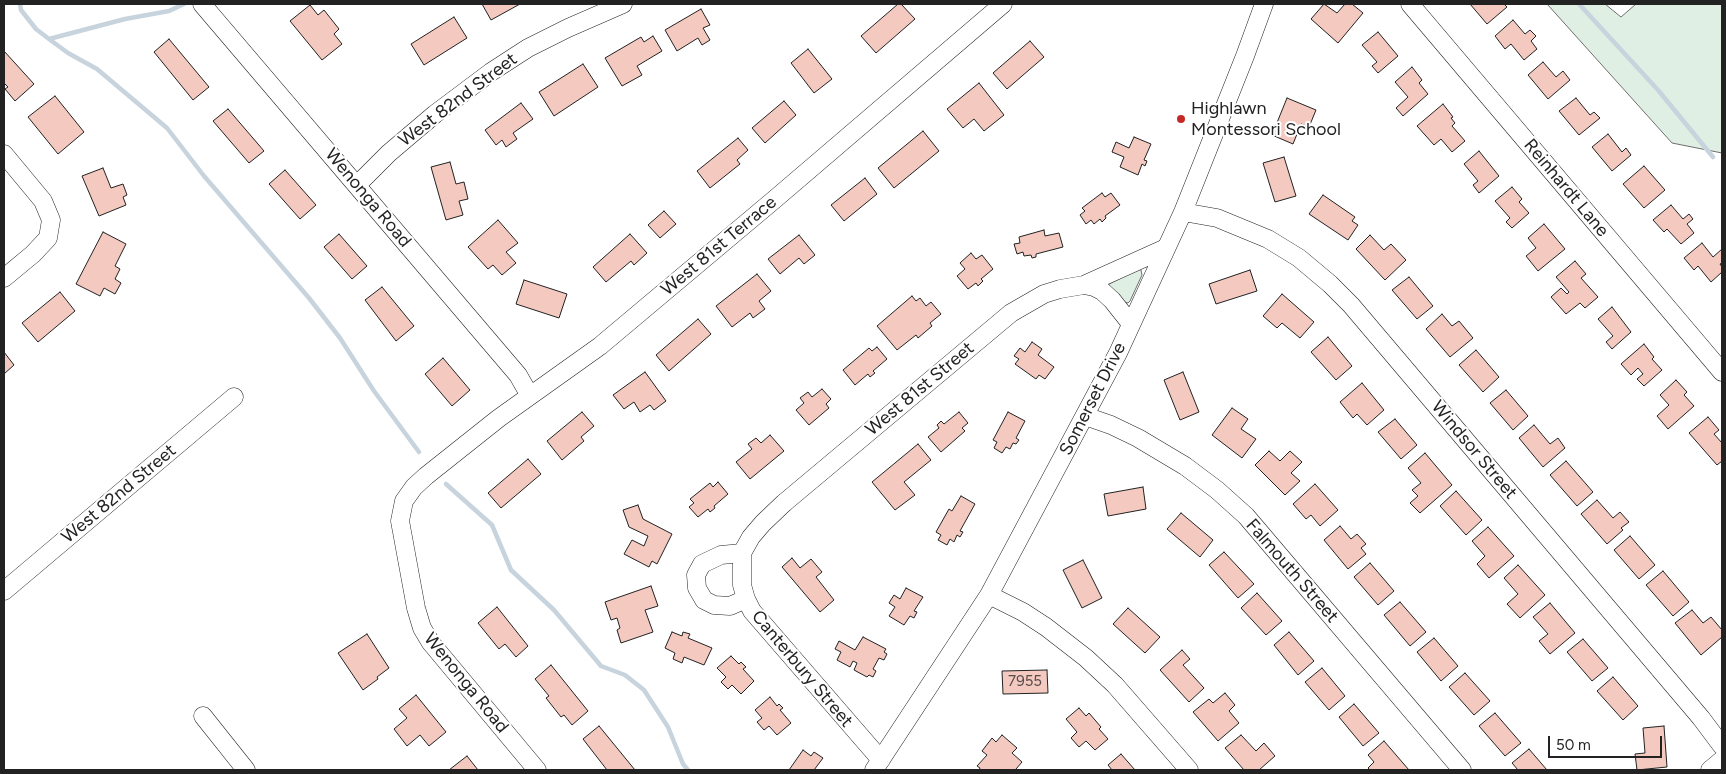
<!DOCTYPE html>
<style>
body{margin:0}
#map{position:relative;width:1726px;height:774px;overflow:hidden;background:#fff;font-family:Figtree,sans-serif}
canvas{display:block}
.frame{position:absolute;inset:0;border:5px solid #222;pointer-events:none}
.scale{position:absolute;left:1548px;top:736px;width:114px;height:22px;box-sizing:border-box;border:2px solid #222;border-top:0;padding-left:6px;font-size:15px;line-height:18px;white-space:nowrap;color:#222;-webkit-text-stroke:4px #fff;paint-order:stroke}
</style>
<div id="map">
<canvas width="1726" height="774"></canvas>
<div class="frame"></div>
<div class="scale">50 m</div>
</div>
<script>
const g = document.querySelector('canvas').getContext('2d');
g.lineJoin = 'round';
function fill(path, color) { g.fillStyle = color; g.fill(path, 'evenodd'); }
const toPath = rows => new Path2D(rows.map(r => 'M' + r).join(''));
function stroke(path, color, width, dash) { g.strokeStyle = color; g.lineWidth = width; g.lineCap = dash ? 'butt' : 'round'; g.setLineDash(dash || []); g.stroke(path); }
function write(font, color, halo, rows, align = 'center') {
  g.font = font + ' Figtree,sans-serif'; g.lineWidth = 4; g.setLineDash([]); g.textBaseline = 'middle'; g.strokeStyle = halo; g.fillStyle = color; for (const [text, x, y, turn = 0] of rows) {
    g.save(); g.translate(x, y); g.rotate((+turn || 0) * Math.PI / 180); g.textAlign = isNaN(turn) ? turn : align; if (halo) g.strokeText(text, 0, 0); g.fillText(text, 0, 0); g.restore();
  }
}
const green = toPath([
 [1547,4,1605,4,1621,17,1636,4,1722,4,1722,153,1672,143,1547,4],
 [1138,269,1141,270,1142,275,1130,301,1128,303,1124,302,1108,286,1109,284,1138,269]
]);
fill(green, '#e0efe3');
stroke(green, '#6f6f6f', 1);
stroke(toPath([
 [20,4,21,10,36,29,49,39,125,19,169,11,184,4],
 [1579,4,1658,90,1713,157],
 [49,39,68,53,97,69,167,128,204,176,309,298,340,338,374,391,419,452],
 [446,484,492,525,511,570,554,610,601,666,625,675,644,690,668,727,683,764,688,770]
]), '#c7d3dd', 4.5);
const building = toPath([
 [482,4,520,4,491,20,482,4],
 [898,4,901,4,915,19,876,53,861,36,898,4],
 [1324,4,1337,13,1345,4,1352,4,1363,13,1338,43,1311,19,1324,4],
 [1470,4,1504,4,1507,7,1487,24,1470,4],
 [310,5,318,15,324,10,339,29,334,34,342,44,322,60,290,21,310,5],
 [701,9,710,25,703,28,710,40,702,45,698,38,677,51,665,30,701,9],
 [454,17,467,38,424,65,411,44,454,17],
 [1513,20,1525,34,1530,30,1536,36,1531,41,1537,49,1524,60,1511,44,1505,49,1495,36,1513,20],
 [1378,32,1398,56,1378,73,1372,66,1377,62,1362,45,1378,32],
 [653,36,662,51,637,66,642,75,622,86,605,58,641,37,644,42,653,36],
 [169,39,209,87,193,100,154,52,169,39],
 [1030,41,1044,57,1007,89,993,73,1030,41],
 [808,49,832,79,814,93,791,63,808,49],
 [4,51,34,84,15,101,5,89,8,87,4,83,4,51],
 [1543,62,1556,77,1563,71,1570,80,1548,99,1528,75,1543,62],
 [583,64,598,87,554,116,539,92,583,64],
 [1412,67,1422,80,1419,83,1428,94,1403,116,1396,108,1408,97,1395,82,1412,67],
 [979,83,1004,115,984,131,974,119,963,128,947,109,979,83],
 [55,96,84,132,58,154,28,117,55,96],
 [1287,98,1316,110,1309,127,1301,124,1293,144,1272,135,1287,98],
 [1576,98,1590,115,1594,112,1600,118,1579,135,1559,111,1576,98],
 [784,101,796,115,765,143,752,128,784,101],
 [521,103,533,119,513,133,517,139,506,147,502,140,496,145,485,130,521,103],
 [1443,104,1453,117,1451,118,1455,123,1452,126,1465,141,1452,152,1441,139,1434,145,1417,126,1443,104],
 [228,109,264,151,249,163,213,121,228,109],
 [923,131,939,151,894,188,878,168,923,131],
 [1608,134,1622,152,1626,148,1631,155,1612,171,1592,147,1608,134],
 [1134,137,1151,144,1144,160,1147,161,1145,166,1142,164,1138,175,1120,167,1124,157,1112,152,1116,142,1129,148,1134,137],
 [738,138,748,150,737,160,740,164,710,188,697,171,738,138],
 [1479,151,1499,176,1479,193,1473,185,1478,181,1464,164,1479,151],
 [1284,157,1296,196,1275,202,1263,163,1284,157],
 [450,162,456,184,464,182,468,199,459,201,463,215,446,220,431,167,450,162],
 [1644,166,1665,190,1644,208,1623,184,1644,166],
 [103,168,111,188,123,184,127,195,123,197,126,205,99,216,82,176,103,168],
 [285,170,316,205,300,219,269,184,285,170],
 [865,178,877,194,844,221,831,205,865,178],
 [1512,187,1522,199,1519,202,1529,213,1512,228,1506,222,1510,218,1495,201,1512,187],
 [1102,193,1105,197,1111,193,1120,205,1105,216,1106,218,1102,222,1100,219,1094,224,1091,220,1086,224,1080,215,1085,211,1082,208,1102,193],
 [1323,195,1355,217,1352,221,1358,225,1348,240,1309,214,1323,195],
 [1671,205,1683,219,1689,214,1693,219,1687,224,1694,233,1681,244,1667,229,1664,232,1653,220,1671,205],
 [664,211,676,224,660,238,648,225,664,211],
 [498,220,518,243,506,252,516,263,502,275,493,265,488,269,468,247,498,220],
 [1544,224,1565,249,1538,271,1526,256,1536,248,1528,238,1544,224],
 [1044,230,1045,236,1059,233,1063,247,1036,254,1036,257,1032,258,1031,255,1024,256,1023,252,1017,254,1014,244,1020,243,1019,237,1044,230],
 [103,232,126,244,115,266,120,269,115,279,121,283,115,294,104,288,100,296,76,284,103,232],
 [339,234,367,266,352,279,324,247,339,234],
 [630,234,647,253,634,265,631,261,606,282,593,267,630,234],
 [799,235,815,255,804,264,799,258,780,274,768,259,799,235],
 [1370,235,1384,250,1391,244,1406,260,1385,280,1356,249,1370,235],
 [1702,243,1713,257,1722,249,1722,263,1720,264,1722,267,1722,272,1711,282,1698,266,1694,270,1684,258,1702,243],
 [971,253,976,259,982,255,993,269,981,279,983,281,978,286,976,283,968,289,957,276,965,269,960,263,971,253],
 [1575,261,1586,274,1581,278,1598,297,1585,308,1580,303,1566,314,1551,297,1561,288,1567,294,1569,292,1556,277,1575,261],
 [1250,270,1257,291,1216,304,1209,284,1250,270],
 [757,274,771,291,759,301,765,309,753,318,750,313,732,327,716,306,757,274],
 [1409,277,1433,306,1417,319,1392,290,1409,277],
 [524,280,567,294,559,318,516,304,524,280],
 [382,287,414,326,396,341,365,300,382,287],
 [60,292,75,311,38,342,22,323,60,292],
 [1282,294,1314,322,1300,338,1282,323,1277,328,1263,316,1282,294],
 [912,296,916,301,920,298,926,306,931,302,941,314,930,323,932,326,918,338,916,335,897,350,877,326,912,296],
 [1612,307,1631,332,1612,349,1606,342,1613,336,1598,319,1612,307],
 [1442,314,1452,326,1459,321,1473,338,1450,357,1426,329,1442,314],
 [698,319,711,334,669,371,656,355,698,319],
 [1328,337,1352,366,1336,380,1311,352,1328,337],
 [1032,342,1042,349,1038,355,1054,367,1045,379,1039,375,1036,379,1015,364,1019,359,1014,356,1020,348,1025,352,1032,342],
 [1644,344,1654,357,1652,359,1662,370,1644,386,1637,379,1643,374,1638,368,1631,375,1621,364,1644,344],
 [877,347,887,359,873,371,875,373,870,377,868,374,855,385,843,370,869,348,872,351,877,347],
 [1476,350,1499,377,1483,392,1459,365,1476,350],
 [4,352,14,365,4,374,4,352],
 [443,358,470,390,452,406,425,374,443,358],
 [645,372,666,401,654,410,650,405,640,412,634,402,624,409,613,395,645,372],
 [1183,372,1199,412,1180,420,1164,380,1183,372],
 [1676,380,1687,392,1684,395,1694,406,1668,429,1657,416,1669,405,1660,395,1676,380],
 [1362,383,1384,410,1367,425,1357,414,1353,418,1340,402,1362,383],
 [822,389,831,399,826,404,829,408,809,425,796,410,804,403,800,398,808,392,812,397,822,389],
 [1506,390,1528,416,1513,430,1490,403,1506,390],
 [1232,408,1248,419,1241,429,1256,439,1242,458,1212,435,1232,408],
 [582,412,594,426,581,437,584,441,562,460,547,441,582,412],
 [959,412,968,423,962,428,965,431,941,452,928,437,939,428,937,425,941,421,944,424,959,412],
 [1008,412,1025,421,1016,438,1019,440,1016,444,1013,443,1010,449,1006,447,1002,453,994,448,997,442,993,440,1008,412],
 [1708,417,1719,430,1714,434,1722,443,1722,461,1717,465,1689,433,1708,417],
 [1395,419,1417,445,1401,459,1378,432,1395,419],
 [1534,425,1550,444,1558,438,1565,448,1543,467,1519,438,1534,425],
 [770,435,784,451,750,479,736,462,752,449,748,444,756,438,761,443,770,435],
 [918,444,931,460,904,482,915,495,895,510,872,482,918,444],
 [1269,451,1280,461,1290,451,1302,462,1291,473,1300,481,1285,495,1255,465,1269,451],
 [1425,453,1452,485,1420,513,1410,503,1418,496,1412,490,1421,483,1408,468,1425,453],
 [528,459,541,474,501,508,488,493,528,459],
 [1566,461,1593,492,1577,506,1550,475,1566,461],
 [718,482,728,494,714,506,715,508,710,512,708,509,698,517,689,507,694,503,690,499,710,483,713,487,718,482],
 [1315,484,1338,510,1320,526,1311,515,1306,519,1293,504,1315,484],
 [1143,487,1146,509,1108,516,1104,494,1143,487],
 [1456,491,1482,520,1466,535,1440,506,1456,491],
 [961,496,975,504,960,531,963,532,960,537,957,535,954,542,950,539,947,545,938,540,941,535,936,532,949,509,952,511,961,496],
 [1597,500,1613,518,1620,512,1629,522,1621,528,1623,530,1607,544,1581,514,1597,500],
 [638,505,643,519,672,534,657,564,652,561,649,567,624,554,632,540,644,546,648,536,629,527,623,510,638,505],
 [1181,513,1213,540,1200,557,1167,529,1181,513],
 [1340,526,1351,539,1357,534,1366,544,1361,548,1366,554,1348,569,1324,540,1340,526],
 [1488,527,1514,556,1489,578,1477,564,1485,556,1472,541,1488,527],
 [1630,536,1655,565,1639,579,1614,550,1630,536],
 [1224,552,1254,584,1238,598,1209,565,1224,552],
 [792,558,800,568,811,559,822,572,816,577,834,600,820,612,782,567,792,558],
 [1083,560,1102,598,1082,608,1063,570,1083,560],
 [1370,563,1394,591,1378,605,1354,577,1370,563],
 [1518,565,1545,595,1520,618,1507,604,1518,594,1504,578,1518,565],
 [1663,571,1689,602,1673,616,1646,585,1663,571],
 [651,586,658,606,645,610,653,632,621,643,617,630,620,628,617,618,611,620,605,602,651,586],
 [906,588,923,597,914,611,917,612,914,618,910,616,904,625,889,616,895,607,889,603,894,595,900,599,906,588],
 [1257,593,1282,621,1266,635,1241,608,1257,593],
 [1400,602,1426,632,1410,646,1384,615,1400,602],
 [1550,603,1575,633,1550,654,1539,641,1548,634,1533,617,1550,603],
 [497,607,528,646,516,657,505,644,499,649,478,623,497,607],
 [1128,608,1160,637,1145,653,1113,624,1128,608],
 [1692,610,1703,623,1711,617,1722,630,1722,637,1701,655,1675,623,1692,610],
 [672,632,682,636,683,632,690,634,688,638,712,648,704,665,684,657,682,663,673,659,675,653,665,648,672,632],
 [1289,632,1314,661,1298,675,1274,645,1289,632],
 [367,634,389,668,377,677,378,679,363,690,338,653,367,634],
 [863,637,886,649,884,652,887,654,884,660,879,658,873,669,876,671,873,677,869,675,867,677,854,670,857,663,853,661,850,667,837,660,841,652,835,649,839,641,855,650,863,637],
 [1434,638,1458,666,1441,681,1417,652,1434,638],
 [1583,639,1608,668,1592,681,1567,652,1583,639],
 [1182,650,1190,659,1183,665,1204,688,1189,702,1160,670,1182,650],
 [731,656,739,664,741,662,746,667,743,669,754,681,741,694,732,685,728,689,721,682,726,677,717,668,731,656],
 [551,665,588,711,572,725,564,715,561,717,546,698,549,696,535,679,551,665],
 [1322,668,1345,696,1329,710,1305,682,1322,668],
 [1047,670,1048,693,1003,694,1002,671,1047,670],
 [1465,673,1490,701,1474,715,1449,687,1465,673],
 [1613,677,1638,706,1623,720,1597,691,1613,677],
 [1225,693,1235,705,1229,711,1239,723,1218,741,1193,712,1209,699,1213,703,1225,693],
 [416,695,446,732,429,746,420,735,407,746,394,729,407,718,399,709,416,695],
 [770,697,777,706,779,704,783,708,780,710,791,723,777,735,769,726,764,730,757,722,762,718,755,710,770,697],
 [1354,704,1379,733,1363,746,1339,717,1354,704],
 [1079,708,1086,716,1089,713,1101,727,1099,729,1108,739,1095,750,1086,741,1079,747,1071,738,1077,732,1066,719,1079,708],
 [1495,713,1521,743,1505,756,1479,726,1495,713],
 [599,726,635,770,607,770,583,739,599,726],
 [1664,726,1667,767,1637,770,1635,754,1645,753,1643,728,1664,726],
 [1002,735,1017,748,1012,753,1022,762,1016,769,1017,770,979,770,980,768,977,766,987,755,982,751,992,738,996,742,1002,735],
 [1241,735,1256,751,1264,743,1275,756,1259,770,1244,770,1225,748,1241,735],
 [1384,741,1409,770,1370,770,1368,768,1374,762,1368,755,1384,741],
 [1529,749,1547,770,1518,770,1512,763,1529,749],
 [803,750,811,756,814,752,823,758,814,770,789,770,803,750],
 [1121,754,1135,770,1112,770,1108,765,1121,754],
 [467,756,478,770,449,770,467,756]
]);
fill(building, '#f3c9c0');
stroke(building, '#222', 1);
const minor = toPath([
 [202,4,518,375,530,396],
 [1410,4,1722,372],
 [4,154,43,201,51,220,48,238,33,254,4,278],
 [357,185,389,153,435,114,491,72,528,48,568,28,623,4],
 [1183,212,1217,218,1268,239,1299,258,1330,284,1351,305,1701,718,1722,746],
 [1084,285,1094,287,1102,291,1112,300,1131,324],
 [1085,416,1111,425,1138,438,1185,466,1217,490,1246,516,1462,770],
 [742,553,721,555,702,564,696,575,697,588,704,600,714,605,730,606,746,599],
 [4,591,234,397],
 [989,595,1023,612,1046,627,1086,658,1115,685,1189,770],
 [203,716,246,770],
 [881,760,752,611,746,599,742,585,742,553,751,537,763,523,784,503,1011,313,1044,294,1060,289,1084,285,1166,248],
 [537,770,431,643,422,628,416,608,400,521,404,501,414,487,426,476,499,418,600,346,775,199,1003,4],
 [874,770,989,595,1118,353,1183,212,1245,56,1264,4],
 [1710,770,1722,760]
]);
stroke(minor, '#222', 19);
stroke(minor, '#fff', 18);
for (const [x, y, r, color] of [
 [1181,119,5,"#c62828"]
]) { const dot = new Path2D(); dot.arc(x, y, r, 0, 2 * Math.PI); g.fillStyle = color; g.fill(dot); stroke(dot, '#fff', 2); }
write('15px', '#564c4a', null, [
 ["7955",1025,682]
]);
write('18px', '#222', '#fff', [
 ["West 82nd Street",458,100,-37],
 ["Reinhardt Lane",1566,188,50],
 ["Wenonga Road",368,198,50],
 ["West 81st Terrace",719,246,-40],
 ["West 81st Street",920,389,-40],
 ["Somerset Drive",1093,399,-63],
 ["Windsor Street",1474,450,50],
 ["West 82nd Street",119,494,-40],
 ["Falmouth Street",1292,571,49],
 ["Canterbury Street",802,669,50],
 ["Wenonga Road",466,683,51]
]);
write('18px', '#222', '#fff', [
 ["Highlawn",1191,109],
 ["Montessori School",1191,130]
], 'left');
</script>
